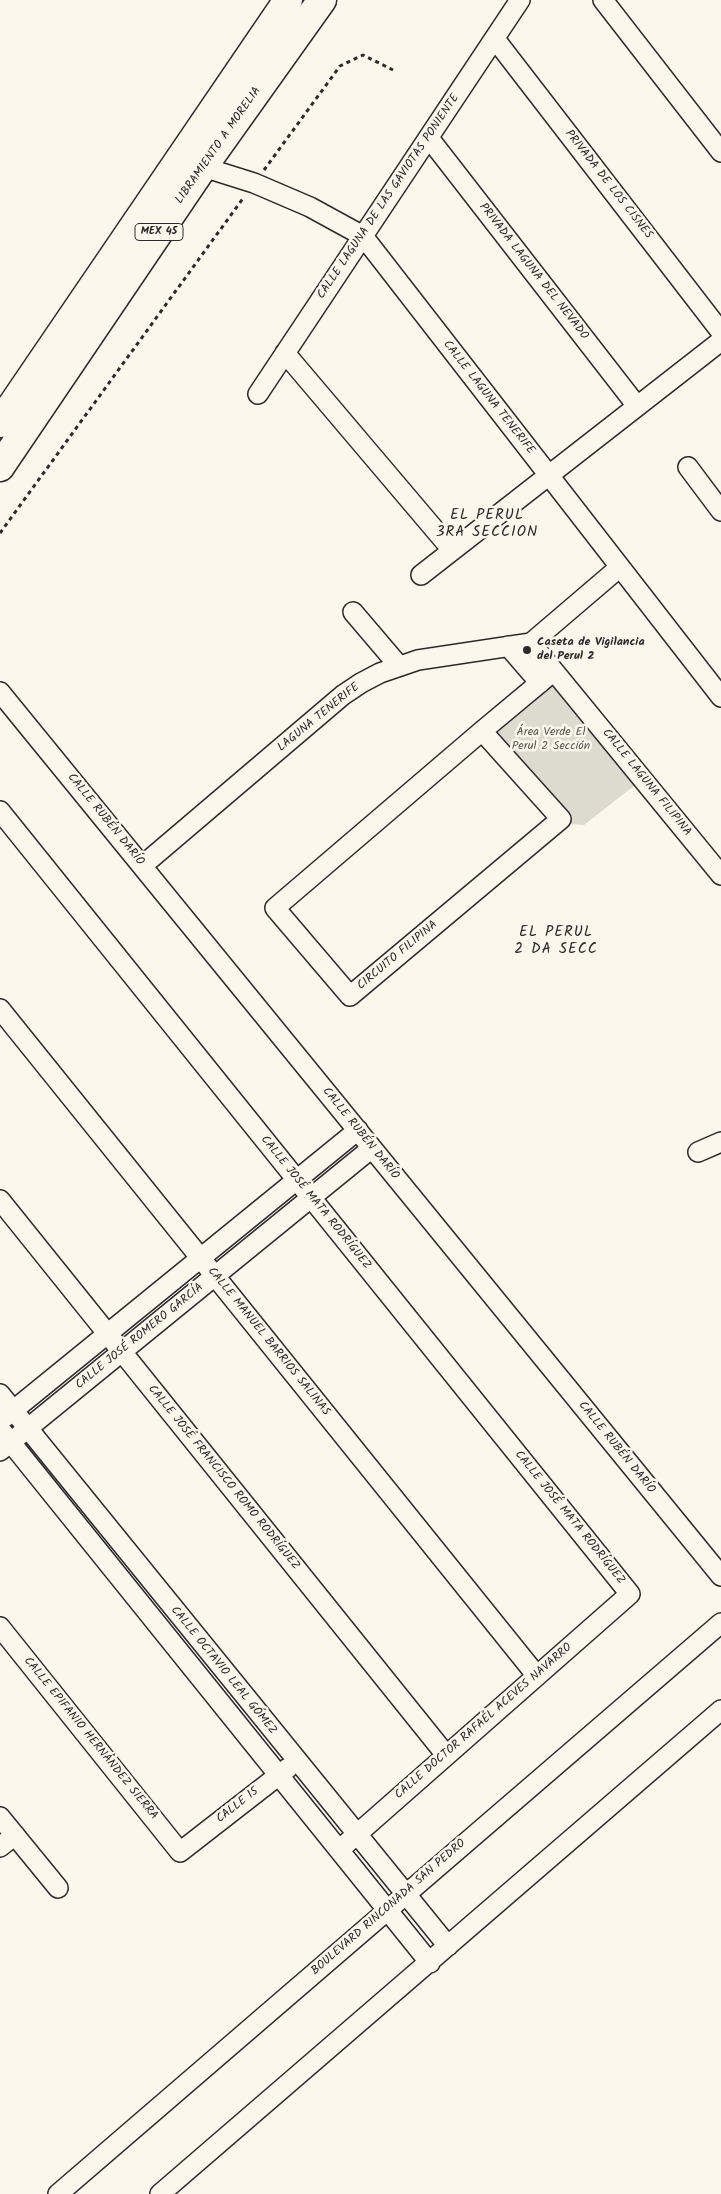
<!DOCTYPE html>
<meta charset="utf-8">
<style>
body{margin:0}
canvas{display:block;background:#fbf7ec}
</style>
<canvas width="721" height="2194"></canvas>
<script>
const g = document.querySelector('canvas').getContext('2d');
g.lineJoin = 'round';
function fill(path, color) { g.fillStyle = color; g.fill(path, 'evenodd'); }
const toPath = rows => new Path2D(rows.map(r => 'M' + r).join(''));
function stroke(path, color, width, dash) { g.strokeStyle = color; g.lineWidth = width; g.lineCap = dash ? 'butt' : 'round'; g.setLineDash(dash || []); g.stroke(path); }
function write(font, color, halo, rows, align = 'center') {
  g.font = font + ' Kalam,sans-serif'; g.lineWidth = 5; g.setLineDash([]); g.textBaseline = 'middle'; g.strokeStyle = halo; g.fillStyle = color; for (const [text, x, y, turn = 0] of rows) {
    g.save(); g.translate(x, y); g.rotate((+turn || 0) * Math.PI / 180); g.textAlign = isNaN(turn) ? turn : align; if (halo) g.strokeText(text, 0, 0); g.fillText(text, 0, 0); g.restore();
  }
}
fill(toPath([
 [554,678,639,782,584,825,570,824,491,735]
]), '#dddad0');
const minor = toPath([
 [603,0,721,152],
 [495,39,721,332],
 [429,138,637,406],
 [203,167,254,183,310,207,363,236,721,697],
 [285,353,452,550],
 [258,394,520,0],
 [688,467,721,511],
 [421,575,721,341],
 [353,612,399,666],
 [531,643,721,875],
 [531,643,620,567],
 [508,646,540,683],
 [0,692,721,1576],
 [482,731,561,819,350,996,275,908,482,731,554,671],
 [0,811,630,1594,339,1850],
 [142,866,343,695,361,683,380,673,418,660,531,643],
 [0,1009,537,1676],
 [698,1152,721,1142],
 [0,1200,446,1755],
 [0,1394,448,1946],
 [4,1418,358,1130],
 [0,1429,430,1963],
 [0,1451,372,1148],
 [0,1627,180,1852,288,1768],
 [0,1817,58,1888],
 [0,1847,15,1835],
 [58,2194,721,1623],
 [160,2194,721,1710]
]);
const highway = toPath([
 [0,423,288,0],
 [0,467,203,167,322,0]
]);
stroke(minor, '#2b2b2b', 22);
stroke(highway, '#2b2b2b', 31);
stroke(toPath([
 [264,170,340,66,363,55,393,70],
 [0,533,244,197]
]), '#2b2b2b', 3, [4, 4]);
stroke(minor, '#fbf7ec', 19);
stroke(highway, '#fbf7ec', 28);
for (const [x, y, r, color] of [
 [527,650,5,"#2b2b2b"]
]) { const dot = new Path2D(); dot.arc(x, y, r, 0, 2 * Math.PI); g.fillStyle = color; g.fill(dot); stroke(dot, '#fbf7ec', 2); }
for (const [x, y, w] of [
 [159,232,48]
]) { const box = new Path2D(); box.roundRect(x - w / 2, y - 8.5, w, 17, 4); g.fillStyle = '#fbf7ec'; g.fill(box); stroke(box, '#2b2b2b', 1); }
write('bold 11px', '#2b2b2b', null, [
 ["MEX 45",159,232]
]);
write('12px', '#2b2b2b', '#fbf7ec', [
 ["LIBRAMIENTO A MORELIA",219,146,-55],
 ["PRIVADA DE LOS CISNES",608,185,52],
 ["CALLE LAGUNA DE LAS GAVIOTAS PONIENTE",389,197,-56],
 ["PRIVADA LAGUNA DEL NEVADO",533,272,52],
 ["CALLE LAGUNA TENERIFE",488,398,52],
 ["LAGUNA TENERIFE",319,718,-39],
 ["CALLE LAGUNA FILIPINA",646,783,51],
 ["CALLE RUBÉN DARÍO",105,820,51],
 ["CIRCUITO FILIPINA",398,956,-40],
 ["CALLE RUBÉN DARÍO",360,1134,51],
 ["CALLE JOSÉ MATA RODRÍGUEZ",315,1203,51],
 ["CALLE JOSÉ ROMERO GARCÍA",140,1337,-39],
 ["CALLE MANUEL BARRIOS SALINAS",268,1342,51],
 ["CALLE RUBÉN DARÍO",616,1448,51],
 ["CALLE JOSÉ FRANCISCO ROMO RODRÍGUEZ",223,1478,51],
 ["CALLE JOSÉ MATA RODRÍGUEZ",569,1518,51],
 ["CALLE OCTAVIO LEAL GÓMEZ",223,1671,51],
 ["CALLE DOCTOR RAFAÉL ACEVES NAVARRO",484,1722,-41],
 ["CALLE EPIFANIO HERNÁNDEZ SIERRA",90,1739,51],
 ["CALLE 15",238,1806,-38],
 ["BOULEVARD RINCONADA SAN PEDRO",389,1908,-41]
]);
write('bold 12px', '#2b2b2b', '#fbf7ec', [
 ["Caseta de Vigilancia",537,643],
 ["del Perul 2",537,657]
], 'left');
write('12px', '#585754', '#fbf7ec', [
 ["Área Verde El",551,733],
 ["Perul 2 Sección",551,747]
]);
g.letterSpacing = '1px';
write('15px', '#2b2b2b', '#fbf7ec', [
 ["EL PERUL",487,516],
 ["3RA SECCION",487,533],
 ["EL PERUL",556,933],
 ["2 DA SECC",556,950]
]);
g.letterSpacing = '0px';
</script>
